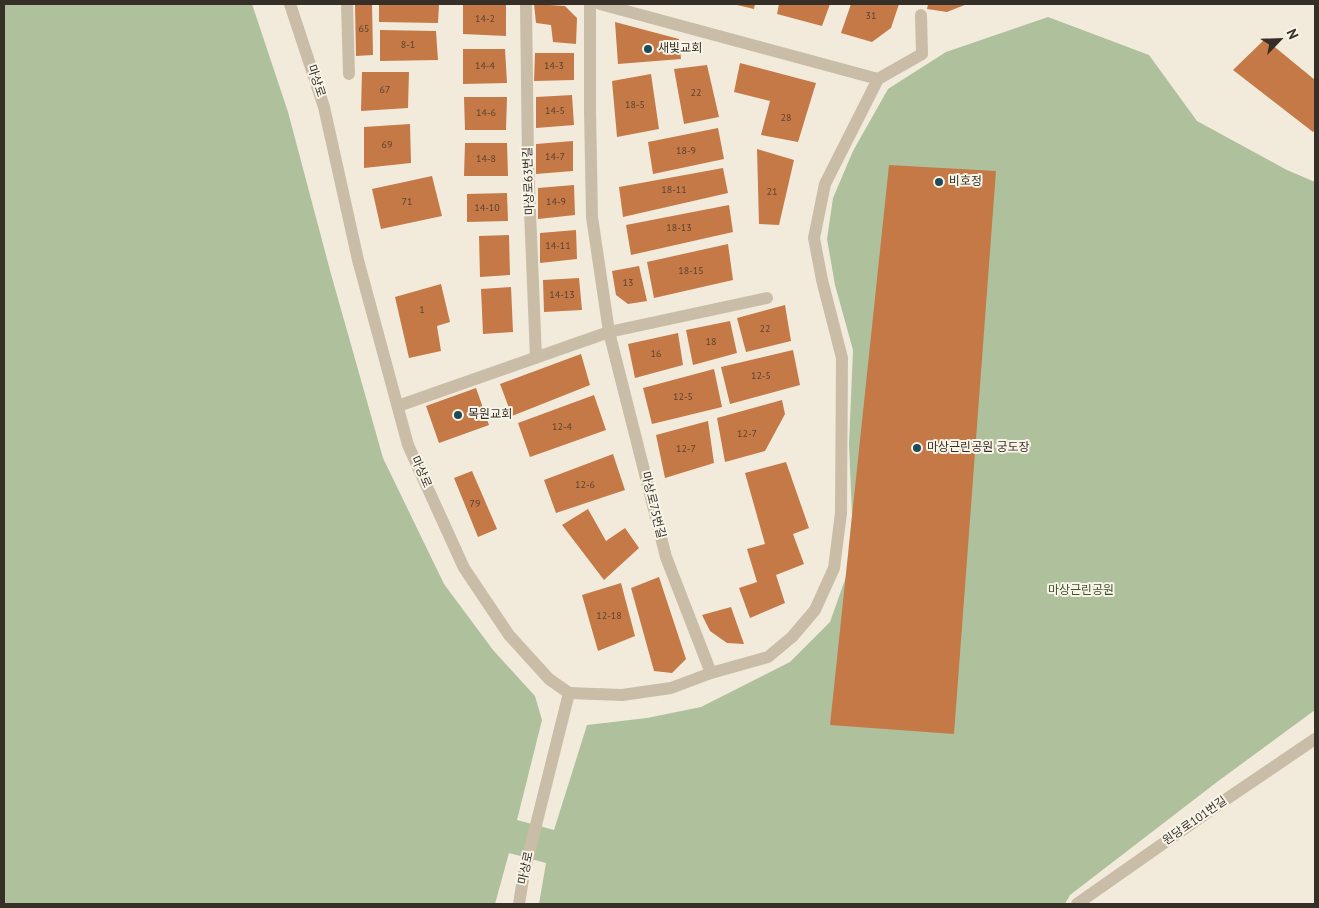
<!DOCTYPE html>
<meta charset="utf-8">
<style>
body{margin:0}
#map{position:relative;width:1319px;height:908px;overflow:hidden;background:#f2ebdc;font-family:"PT Sans",sans-serif}
canvas{display:block}
.frame{position:absolute;inset:0;border:5px solid #362f28;pointer-events:none}
.north{position:absolute;left:1254px;top:15px;width:50px;height:50px;-webkit-text-stroke:4px #f9f4e8;paint-order:stroke;rotate:66deg;font-size:14px;font-weight:700;line-height:20px;text-align:center;color:#362f28}
.north::after{content:'';display:block;margin:auto;width:18px;height:22px;background:#362f28;clip-path:polygon(50% 0,100% 100%,50% 72%,0 100%)}
</style>
<div id="map">
<canvas width="1319" height="908"></canvas>
<div class="frame"></div>
<div class="north">N</div>
</div>
<script>
const g = document.querySelector('canvas').getContext('2d');
g.lineJoin = 'round';
function fill(path, color) { g.fillStyle = color; g.fill(path, 'evenodd'); }
const toPath = rows => new Path2D(rows.map(r => 'M' + r).join(''));
function stroke(path, color, width, dash) { g.strokeStyle = color; g.lineWidth = width; g.lineCap = dash ? 'butt' : 'round'; g.setLineDash(dash || []); g.stroke(path); }
function write(font, color, halo, rows, align = 'center') {
  g.font = font + ' "PT Sans","Noto Sans KR",sans-serif'; g.lineWidth = 4; g.setLineDash([]); g.textBaseline = 'middle'; g.strokeStyle = halo; g.fillStyle = color; for (const [text, x, y, turn = 0] of rows) {
    g.save(); g.translate(x, y); g.rotate((+turn || 0) * Math.PI / 180); g.textAlign = isNaN(turn) ? turn : align; if (halo) g.strokeText(text, 0, 0); g.fillText(text, 0, 0); g.restore();
  }
}
fill(toPath([
 [4,4,252,4,288,112,331,274,383,458,444,584,493,650,535,696,542,720,517,820,554,830,587,725,647,718,701,707,790,662,830,622,847,574,852,515,849,444,853,350,835,285,827,239,833,198,853,151,888,89,946,52,1048,17,1149,55,1197,121,1287,170,1315,182,1315,710,1217,782,1070,895,1065,904,539,904,546,863,509,853,495,904,4,904]
]), '#aec19c');
fill(toPath([
 [355,4,372,4,373,55,356,56],
 [379,4,439,4,438,23,379,22],
 [463,4,506,4,506,36,463,34],
 [534,4,565,6,577,18,576,44,553,42,551,25,536,23],
 [733,4,755,4,754,9],
 [779,4,830,4,822,26,777,14],
 [851,4,899,4,891,28,872,42,841,33],
 [928,4,967,4,947,12,927,9],
 [615,22,679,39,681,59,618,64],
 [380,30,436,31,438,60,380,61],
 [1265,39,1315,80,1315,129,1313,132,1233,70],
 [463,49,505,49,507,83,463,84],
 [535,53,574,53,574,80,534,81],
 [740,63,816,83,798,142,761,135,770,101,734,92],
 [707,65,719,117,684,124,674,69],
 [362,72,409,72,408,108,361,111],
 [651,74,659,129,617,137,612,81],
 [572,95,574,125,536,128,536,97],
 [464,97,507,97,506,130,465,130],
 [410,124,411,163,364,168,364,127],
 [718,128,724,159,653,174,648,142],
 [573,141,573,171,536,174,536,144],
 [465,143,507,143,508,176,464,176],
 [757,149,794,160,779,225,759,224],
 [889,165,996,171,954,734,830,725],
 [723,168,728,193,623,217,619,187],
 [432,176,442,216,381,229,372,189],
 [574,185,575,215,538,219,538,188],
 [507,193,508,221,467,222,467,194],
 [729,205,733,232,631,255,626,225],
 [576,230,577,259,540,263,540,233],
 [509,235,510,275,480,277,479,236],
 [728,244,733,280,654,298,647,262],
 [639,266,647,301,628,304,616,295,612,271],
 [579,278,582,310,544,312,543,280],
 [441,284,450,322,437,326,441,351,409,358,395,297],
 [511,287,513,332,483,334,481,289],
 [785,305,791,341,746,352,737,318],
 [730,321,737,353,693,365,686,330],
 [678,333,683,365,635,378,628,344],
 [793,350,800,385,730,404,721,367],
 [581,354,590,385,512,416,500,384],
 [714,369,722,407,652,424,643,388],
 [476,388,489,425,439,443,426,406],
 [594,395,606,430,530,457,518,423],
 [782,400,785,414,765,451,725,462,717,418],
 [708,421,714,463,665,478,656,435],
 [613,454,625,490,556,513,544,480],
 [786,462,809,528,793,534,804,564,776,575,785,603,750,618,739,588,757,582,747,549,765,544,745,473],
 [472,471,497,529,478,537,454,478],
 [588,509,606,541,625,528,639,548,604,580,562,525],
 [659,577,686,659,672,673,654,671,631,588],
 [621,583,635,636,598,651,582,595],
 [731,607,744,644,727,643,710,631,702,615]
]), '#c57947');
stroke(toPath([
 [347,4,349,74],
 [526,4,528,162,536,358],
 [590,4,590,110,592,217,609,332,666,557,711,673],
 [600,4,878,79],
 [398,406,609,332,767,298],
 [569,693,622,695,671,688,711,673,768,657,792,637,815,610,834,568,841,513,842,358,822,280,814,238,825,184,878,79,922,54,921,15],
 [1077,904,1228,798,1315,739]
]), '#cabda8', 12);
stroke(toPath([
 [290,4,324,107,358,260,408,445,464,568,509,635,549,679,569,693,524,873,519,904]
]), '#cabda8', 12);
for (const [x, y, r, color] of [
 [648,49,5,"#1e4b58"],
 [939,182,5,"#1e4b58"],
 [458,415,5,"#1e4b58"],
 [917,448,5,"#1e4b58"]
]) { const dot = new Path2D(); dot.arc(x, y, r, 0, 2 * Math.PI); g.fillStyle = color; g.fill(dot); stroke(dot, '#f9f4e8', 2); }
write('10px', '#5a4230', null, [
 ["31",871,16],
 ["14-2",485,19],
 ["65",364,29],
 ["8-1",408,45],
 ["14-4",485,66],
 ["14-3",554,66],
 ["67",385,90],
 ["22",696,93],
 ["18-5",635,105],
 ["14-5",555,111],
 ["14-6",486,113],
 ["28",786,118],
 ["69",387,145],
 ["18-9",686,151],
 ["14-7",555,157],
 ["14-8",486,159],
 ["18-11",674,190],
 ["21",772,192],
 ["71",407,202],
 ["14-9",556,202],
 ["14-10",487,208],
 ["18-13",679,228],
 ["14-11",558,246],
 ["18-15",691,271],
 ["13",628,283],
 ["14-13",562,295],
 ["1",422,310],
 ["22",765,329],
 ["18",711,342],
 ["16",656,354],
 ["12-5",761,376],
 ["12-5",683,397],
 ["12-4",562,427],
 ["12-7",747,434],
 ["12-7",686,449],
 ["12-6",585,485],
 ["79",475,504],
 ["12-18",609,616]
]);
write('12px', '#362f28', '#f9f4e8', [
 ["새빛교회",658,49],
 ["비호정",949,182],
 ["목원교회",468,415],
 ["마상근린공원 궁도장",927,448]
], 'left');
write('12px', '#362f28', '#f9f4e8', [
 ["마상로",316,81,72],
 ["마상로63번길",529,181,-92],
 ["마상로",421,472,66],
 ["마상로75번길",653,505,76],
 ["원당로101번길",1195,821,-35],
 ["마상로",526,868,-78]
]);
write('12px', '#3f542c', '#f9f4e8', [
 ["마상근린공원",1081,591]
]);
</script>
